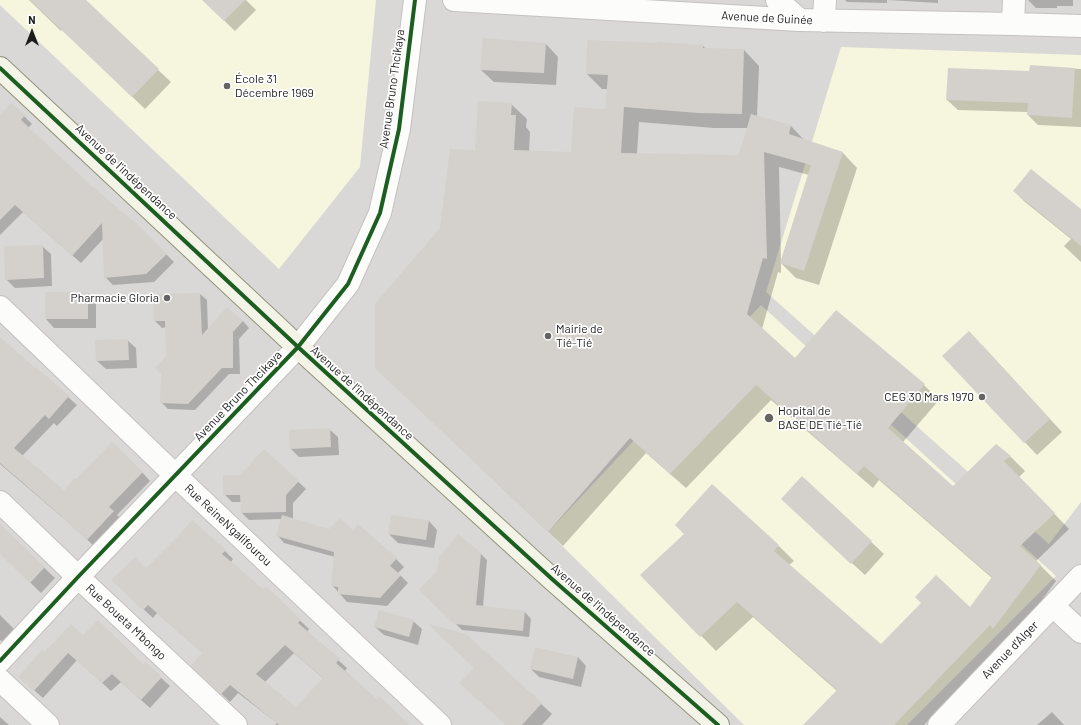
<!DOCTYPE html>
<meta charset="utf-8">
<style>
body{margin:0}
#map{position:relative;width:1081px;height:725px;overflow:hidden;background:#ece9e4;font-family:Barlow,sans-serif}
canvas{display:block}
.north{position:absolute;left:12px;top:12px;width:40px;height:40px;-webkit-text-stroke:3px #fff;paint-order:stroke;rotate:0deg;font-size:11px;font-weight:700;line-height:16px;text-align:center;color:#1c1c1c}
.north::after{content:'';display:block;margin:auto;width:14px;height:18px;background:#1c1c1c;clip-path:polygon(50% 0,100% 100%,50% 72%,0 100%)}
</style>
<div id="map">
<canvas width="1081" height="725"></canvas>
<div class="north">N</div>
</div>
<script>
const g = document.querySelector('canvas').getContext('2d');
g.lineJoin = 'round';
function fill(path, color) { g.fillStyle = color; g.fill(path, 'evenodd'); }
const toPath = rows => new Path2D(rows.map(r => 'M' + r).join(''));
function stroke(path, color, width, dash) { g.strokeStyle = color; g.lineWidth = width; g.lineCap = dash ? 'butt' : 'round'; g.setLineDash(dash || []); g.stroke(path); }
function write(font, color, halo, rows, align = 'center') {
  g.font = font + ' Barlow,sans-serif'; g.lineWidth = 3.5; g.setLineDash([]); g.textBaseline = 'middle'; g.strokeStyle = halo; g.fillStyle = color; for (const [text, x, y, turn = 0] of rows) {
    g.save(); g.translate(x, y); g.rotate((+turn || 0) * Math.PI / 180); g.textAlign = isNaN(turn) ? turn : align; if (halo) g.strokeText(text, 0, 0); g.fillText(text, 0, 0); g.restore();
  }
}
fill(toPath([
 [0,0,1081,0,1081,725,0,725]
]), '#dad8d6');
fill(toPath([
 [0,0,376,0,360,167,279,269,0,5],
 [841,47,1081,55,1081,502,1049,544,766,292],
 [761,305,1056,576,907,725,744,725,548,532]
]), '#f6f5de');
fill(toPath([
 [29,0,83,0,171,82,145,109,62,29,61,31],
 [203,0,246,0,256,10,235,31],
 [845,0,938,0,938,3,887,0,887,3,847,2],
 [1028,0,1073,0,1073,6,1057,6,1057,8,1036,8],
 [546,44,558,57,556,85,494,82,481,70],
 [703,46,706,49,744,50,759,66,757,117,791,126,805,141,842,152,857,168,819,285,796,278,781,263,781,273,778,272,762,329,796,360,924,385,939,400,903,442,953,487,1010,456,1025,471,1019,477,1069,529,1036,561,1056,581,1009,644,1006,640,924,725,817,725,837,691,753,617,716,651,642,575,779,546,794,561,789,565,881,646,970,609,992,578,879,480,873,488,771,400,686,488,646,453,563,546,392,383,440,229,476,151,511,104,527,119,526,127,530,132,529,152,572,153,606,110,608,89,602,89,587,74],
 [639,122,714,128,748,128,739,156,637,154],
 [779,167,809,175,781,262],
 [1031,66,1081,69,1081,127,1038,125,1028,115,1028,112,958,110,947,100,1030,72],
 [0,116,24,116,32,124,28,128,84,181,141,229,174,262,154,282,113,285,105,277,104,238,81,263,23,212,0,235],
 [1014,191,1081,211,1081,262,1064,246,1071,239,1025,202],
 [42,246,51,254,52,286,15,288,6,279],
 [46,293,88,293,96,302,96,328,54,328,46,319],
 [200,294,207,300,208,330,243,321,249,328,239,339,240,374,229,374,195,410,168,409,162,403,167,357,167,327,162,328,155,321,154,295],
 [0,339,68,397,77,405,57,426,54,423,22,456,64,491,142,472,150,481,117,515,122,520,96,548,68,522,0,464],
 [127,340,136,348,137,368,106,369,97,361],
 [982,345,1062,432,1037,455,943,356],
 [329,429,338,437,339,455,299,457,291,449],
 [264,450,306,489,293,503,293,520,330,530,353,531,396,559,404,567,398,573,408,583,387,606,347,602,332,585,335,557,284,543,277,535,281,519,249,520,242,513,241,502,232,502,224,494],
 [802,477,884,554,865,575,795,511],
 [429,521,437,530,434,548,398,543,389,534],
 [0,526,55,578,41,593,0,553],
 [225,551,233,559,231,562,263,591,266,588,309,629,307,632,347,668,345,671,377,700,409,725,275,725,277,723,238,693,230,702,201,674,203,653,157,613,153,618,121,588,146,569],
 [294,653,324,679,296,708,265,682],
 [481,554,487,560,483,607,525,612,531,619,529,637,462,630,421,590],
 [0,615,15,630,3,642,0,640],
 [413,621,422,629,418,645,384,635,375,627],
 [466,635,552,714,542,725,506,725,475,668],
 [83,636,143,665,145,663,170,686,150,708,121,682,111,691,77,660,43,698,28,685,45,654],
 [578,657,586,666,581,687,539,677,531,669],
 [1052,712,1064,725,1037,725],
 [0,717,9,725,0,725]
]), '#0003');
fill(toPath([
 [30,0,86,0,159,69,132,97],
 [202,0,245,0,224,21],
 [483,38,546,43,544,73,480,70],
 [587,40,658,43,658,42,703,45,703,48,744,49,742,114,698,113,624,107,621,153,739,155,751,114,791,125,789,134,843,152,804,271,780,263,811,165,764,152,767,259,763,258,747,314,795,358,836,310,925,384,888,428,953,486,996,444,1011,456,1004,461,1055,513,1020,546,1041,565,993,629,990,625,894,725,803,725,837,690,737,602,700,637,640,575,684,534,675,525,712,484,779,545,774,551,881,644,921,603,915,597,936,575,970,607,992,577,864,466,857,474,756,385,670,474,630,438,548,532,375,368,375,304,440,228,450,149,475,150,478,101,512,103,511,115,516,115,514,150,571,152,574,107,605,109,608,75,586,74],
 [1030,65,1075,68,1072,118,1027,115,1028,103,946,100,948,68,1029,71],
 [11,103,25,115,21,120,85,180,141,228,167,254,146,274,104,278,102,223,72,256,15,205,0,220,0,115],
 [1031,169,1081,209,1081,246,1013,191],
 [43,245,44,278,5,280,4,246],
 [45,292,88,292,88,319,45,319],
 [200,293,202,335,227,307,243,321,233,332,233,368,222,368,188,404,160,403,161,374,155,368,166,356,165,321,154,321,153,294],
 [969,331,1050,419,1024,443,942,356],
 [0,337,35,368,36,367,69,396,49,419,45,415,14,448,64,490,75,478,76,479,112,442,143,472,109,507,114,511,87,540,59,514,0,463],
 [128,339,129,360,96,361,95,340],
 [330,428,331,447,290,449,289,430],
 [264,449,299,481,286,495,286,512,241,513,240,495,223,495,223,475,240,475],
 [802,476,872,541,851,564,781,499],
 [282,515,329,529,340,518,353,530,358,524,397,558,390,566,401,575,380,598,338,594,338,587,331,586,334,552,276,536],
 [391,515,429,520,426,540,388,534],
 [192,520,226,550,222,554,263,589,266,586,301,620,298,623,340,659,336,663,377,699,379,696,410,725,279,725,230,685,221,694,191,666,202,653,148,605,143,610,111,580,135,557,146,568,180,534],
 [285,645,323,678,296,707,256,674],
 [0,524,45,567,30,583,0,554],
 [458,534,481,553,476,605,525,611,523,631,454,624,419,590,437,571,439,557],
 [379,610,414,620,409,637,374,627],
 [98,620,143,664,145,662,162,677,141,700,112,674,102,683,68,653,34,691,18,677,42,650,45,652,71,624,83,635],
 [428,624,466,634,542,703,522,725,506,725,459,683,474,668],
 [535,647,578,657,573,679,530,669]
]), '#d4d1cc');
const street = toPath([
 [454,0,800,20,1013,24,1081,26],
 [777,0,800,20],
 [824,21,825,0],
 [1013,24,1014,0],
 [0,307,175,475,440,725],
 [0,502,78,577,236,725],
 [1053,606,1081,632],
 [0,661,78,577,298,347,348,284,380,213,399,129,415,0],
 [0,680,48,725],
 [939,725,1081,576]
]);
const secondary = toPath([
 [0,68,298,347,552,579,718,725]
]);
stroke(street, '#c4c2c0', 24);
stroke(secondary, '#94957c', 24);
stroke(street, '#fcfcfb', 22);
stroke(secondary, '#f3f3e8', 22);
stroke(toPath([
 [0,68,298,347,552,579,718,725],
 [0,661,78,577,298,347,348,284,380,213,399,129,415,0]
]), '#1b5e20', 4);
for (const [x, y, r, color] of [
 [227,86,4,"#656462"],
 [167,298,4,"#656462"],
 [548,336,4,"#656462"],
 [982,397,4,"#656462"],
 [769,418,5,"#656462"]
]) { const dot = new Path2D(); dot.arc(x, y, r, 0, 2 * Math.PI); g.fillStyle = color; g.fill(dot); stroke(dot, '#fff', 1.5); }
write('12px', '#1c1c1c', '#fff', [
 ["Avenue de Guinée",767,18,3],
 ["Avenue Bruno Thcikaya",392,89,-82],
 ["Avenue de l'indépendance",126,172,43],
 ["Avenue de l'indépendance",362,393,42],
 ["Avenue Bruno Thcikaya",238,396,-46],
 ["Rue ReineN'galifourou",228,525,43],
 ["Avenue de l'indépendance",603,610,41],
 ["Rue Boueta M'bongo",126,622,43],
 ["Avenue d'Alger",1010,650,-46]
]);
write('12px', '#1c1c1c', '#fff', [
 ["École 31",235,79],
 ["Décembre 1969",235,93],
 ["Pharmacie Gloria",159,298,"right"],
 ["Mairie de",556,329],
 ["Tié-Tié",556,343],
 ["CEG 30 Mars 1970",974,397,"right"],
 ["Hopital de",778,411],
 ["BASE DE Tié-Tié",778,425]
], 'left');
</script>
